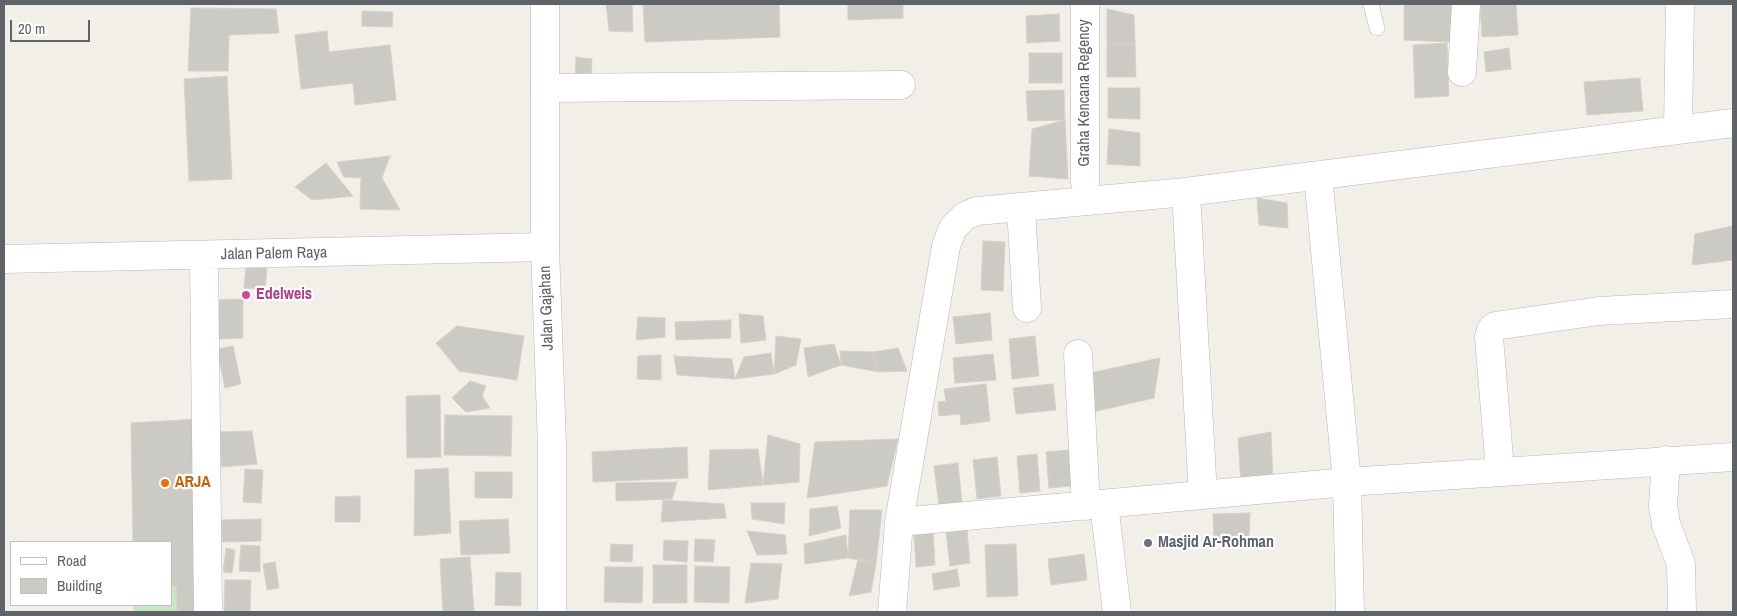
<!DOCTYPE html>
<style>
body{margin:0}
#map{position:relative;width:1737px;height:616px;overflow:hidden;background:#f1efe8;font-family:"Archivo Narrow",sans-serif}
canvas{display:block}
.frame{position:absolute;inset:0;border:5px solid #5f6368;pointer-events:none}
.legend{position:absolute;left:10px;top:541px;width:162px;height:65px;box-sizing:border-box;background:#fff;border:1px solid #bfc1c3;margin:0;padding:6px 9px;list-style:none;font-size:15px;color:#5f6368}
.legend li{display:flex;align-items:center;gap:10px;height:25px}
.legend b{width:25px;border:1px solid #bfc1c3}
.scale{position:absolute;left:10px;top:20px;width:80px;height:22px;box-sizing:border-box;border:2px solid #5f6368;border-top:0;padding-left:6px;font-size:15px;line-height:18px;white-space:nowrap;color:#5f6368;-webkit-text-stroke:4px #fff;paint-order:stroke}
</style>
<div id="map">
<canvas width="1737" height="616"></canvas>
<div class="frame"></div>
<ul class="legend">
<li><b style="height:6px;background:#fff"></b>Road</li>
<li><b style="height:14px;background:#cccac5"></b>Building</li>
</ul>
<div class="scale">20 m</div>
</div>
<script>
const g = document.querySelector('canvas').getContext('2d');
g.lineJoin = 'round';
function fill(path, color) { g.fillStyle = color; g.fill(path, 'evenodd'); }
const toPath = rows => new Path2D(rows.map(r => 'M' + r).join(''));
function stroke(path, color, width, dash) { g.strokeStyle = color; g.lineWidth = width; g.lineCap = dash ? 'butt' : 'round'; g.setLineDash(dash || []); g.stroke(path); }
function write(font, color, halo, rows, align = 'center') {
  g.font = font + ' "Archivo Narrow",sans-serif'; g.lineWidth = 4.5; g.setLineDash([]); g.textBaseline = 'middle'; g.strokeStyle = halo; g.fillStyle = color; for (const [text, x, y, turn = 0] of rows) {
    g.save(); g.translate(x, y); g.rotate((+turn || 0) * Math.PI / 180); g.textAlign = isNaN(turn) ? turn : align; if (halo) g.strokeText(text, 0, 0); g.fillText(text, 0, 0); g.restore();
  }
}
fill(toPath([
 [171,586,176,586,177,612,133,612,133,605,171,605]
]), '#c5e8c5');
const building = toPath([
 [606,4,632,4,633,32,609,31,606,4],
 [643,4,779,4,780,37,645,42,643,4],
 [848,4,903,4,903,18,848,20,848,4],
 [1404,4,1454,4,1450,42,1404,40,1404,4],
 [1480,4,1516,4,1518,35,1482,37,1480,4],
 [191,8,276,9,279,33,229,35,228,71,188,71,191,8],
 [1107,9,1134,15,1135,44,1107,45,1107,9],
 [362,11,393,12,392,27,362,26,362,11],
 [1059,14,1060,41,1027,43,1026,16,1059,14],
 [327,31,329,52,390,45,396,100,355,105,353,83,301,89,295,35,327,31],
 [1447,43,1449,96,1415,98,1413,45,1447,43],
 [1135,44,1136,77,1107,77,1107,45,1135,44],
 [1509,48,1511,69,1486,72,1484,52,1509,48],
 [1029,53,1062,53,1062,83,1029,83,1029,53],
 [576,57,592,59,591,85,575,87,576,57],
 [227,76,232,179,189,181,184,79,227,76],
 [1640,78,1643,111,1587,115,1584,82,1640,78],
 [1108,88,1140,88,1140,119,1108,118,1108,88],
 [1064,90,1065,120,1028,121,1026,91,1064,90],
 [1065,120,1068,179,1029,176,1032,129,1065,120],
 [1109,129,1140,133,1140,166,1107,164,1109,129],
 [390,156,382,178,400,210,360,209,361,178,344,177,337,162,390,156],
 [326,163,353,196,312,200,295,187,326,163],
 [1257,198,1287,203,1288,228,1259,225,1257,198],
 [1733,226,1733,260,1692,265,1695,234,1733,226],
 [983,241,1005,242,1003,291,981,290,983,241],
 [246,266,267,268,265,289,244,288,246,266],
 [243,299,243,338,216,339,215,300,243,299],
 [990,313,992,340,956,344,953,317,990,313],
 [739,314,763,316,766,340,741,343,739,314],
 [638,317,665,318,665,337,636,340,638,317],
 [731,320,731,338,676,340,675,322,731,320],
 [457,326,524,336,517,380,459,371,436,343,457,326],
 [776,336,801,339,796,365,774,374,776,336],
 [1035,336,1039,376,1012,379,1009,339,1035,336],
 [834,344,841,365,808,377,804,348,834,344],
 [233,346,241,384,225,388,217,349,233,346],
 [898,348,907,371,879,372,873,352,898,348],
 [840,351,873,352,879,372,841,365,840,351],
 [771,353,774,374,735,379,744,357,771,353],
 [993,354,996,380,955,383,953,358,993,354],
 [661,355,661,380,637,379,638,356,661,355],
 [674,356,732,359,735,379,677,375,674,356],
 [1160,358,1154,398,1088,413,1090,373,1160,358],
 [470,381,486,386,482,396,490,408,466,412,452,398,470,381],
 [986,384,990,421,961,425,960,414,939,416,938,402,946,401,944,389,986,384],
 [1053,384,1056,410,1016,414,1013,388,1053,384],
 [440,395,441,457,407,458,406,396,440,395],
 [445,415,512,416,511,456,444,455,445,415],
 [198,419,199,612,177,612,176,586,171,586,171,542,133,542,131,423,198,419],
 [252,431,257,464,221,467,220,432,252,431],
 [1271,432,1273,482,1241,484,1238,438,1271,432],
 [768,435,800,444,799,482,763,485,768,435],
 [898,439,887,486,807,498,815,442,898,439],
 [687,447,688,478,593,482,592,452,687,447],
 [758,449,763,485,708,490,710,450,758,449],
 [1070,450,1072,486,1049,488,1046,452,1070,450],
 [1037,454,1040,491,1020,493,1017,456,1037,454],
 [997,457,1001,496,977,499,973,460,997,457],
 [958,463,962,503,939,506,934,466,958,463],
 [448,468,451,533,414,536,415,470,448,468],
 [245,469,263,470,261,503,243,502,245,469],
 [475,472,512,472,512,498,475,498,475,472],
 [677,482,672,499,616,501,616,483,677,482],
 [360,496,360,522,335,522,335,497,360,496],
 [663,500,724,504,726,518,661,522,663,500],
 [751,503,785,503,784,524,752,519,751,503],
 [837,506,841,528,809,536,810,509,837,506],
 [850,510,882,510,876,563,848,558,850,510],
 [1250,513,1249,536,1214,542,1213,514,1250,513],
 [261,519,261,541,222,542,222,520,261,519],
 [508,519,510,553,461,555,459,521,508,519],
 [967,530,970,563,950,566,946,532,967,530],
 [747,531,785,535,787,554,757,555,747,531],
 [933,532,935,565,916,567,914,533,933,532],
 [846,535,848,558,805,564,804,544,846,535],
 [695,539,715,540,713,562,694,561,695,539],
 [664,540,688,541,687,562,663,560,664,540],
 [611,544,633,545,632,562,610,561,611,544],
 [1016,544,1018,596,987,597,985,545,1016,544],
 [241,545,260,546,260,572,239,571,241,545],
 [226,548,235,550,232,573,223,572,226,548],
 [1084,554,1087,580,1051,585,1048,559,1084,554],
 [470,557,474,612,443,612,440,559,470,557],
 [858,559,876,563,871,592,849,596,858,559],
 [275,562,279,588,267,590,263,564,275,562],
 [751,563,782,564,778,599,745,603,751,563],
 [653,565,687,565,687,603,653,603,653,565],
 [695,566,730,567,729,603,694,602,695,566],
 [605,567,643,567,642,603,604,602,605,567],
 [957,569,960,586,934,590,932,574,957,569],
 [496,572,521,573,521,606,495,605,496,572],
 [225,580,251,580,250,612,224,612,225,580]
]);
fill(building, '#cccac5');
stroke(building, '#d6d1c6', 1);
const lane = toPath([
 [1371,4,1377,28]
]);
const street = toPath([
 [1085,4,1085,182],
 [1462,72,1466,4],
 [545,88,901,85],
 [1678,129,1680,4],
 [1318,176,1347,482,1350,612],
 [1186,192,1203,495],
 [1021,209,1027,308],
 [204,256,208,612],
 [4,259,545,247],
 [1078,354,1086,506],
 [1666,460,1663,506,1666,524,1681,564,1682,612],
 [1500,470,1489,337,1491,330,1495,326,1599,311,1733,304],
 [1104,504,1117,612],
 [899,522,1347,482,1733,457],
 [892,612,899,522,946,246,953,228,965,216,977,211,1186,192,1733,123]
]);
const secondary = toPath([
 [545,4,545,247,552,446,552,612]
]);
stroke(lane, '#b5b8bc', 16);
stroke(street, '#b5b8bc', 29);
stroke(secondary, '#b6babf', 29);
stroke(lane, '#fff', 15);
stroke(street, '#fff', 28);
stroke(secondary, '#fff', 28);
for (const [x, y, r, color] of [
 [246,295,5,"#d1479c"],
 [165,483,5,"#e8710a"],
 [1148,543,5,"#6b7280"]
]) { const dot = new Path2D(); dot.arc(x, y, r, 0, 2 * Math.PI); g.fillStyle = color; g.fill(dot); stroke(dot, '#fff', 2); }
write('16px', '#5f6368', '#fff', [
 ["Graha Kencana Regency",1085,93,-90],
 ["Jalan Palem Raya",274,254,-1],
 ["Jalan Gajahan",547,308,-92]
]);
write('bold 16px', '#b23c85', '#fff', [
 ["Edelweis",256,295]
], 'left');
write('bold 16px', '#c56008', '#fff', [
 ["ARJA",175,483]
], 'left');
write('bold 16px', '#5b616d', '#fff', [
 ["Masjid Ar-Rohman",1158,543]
], 'left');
</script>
